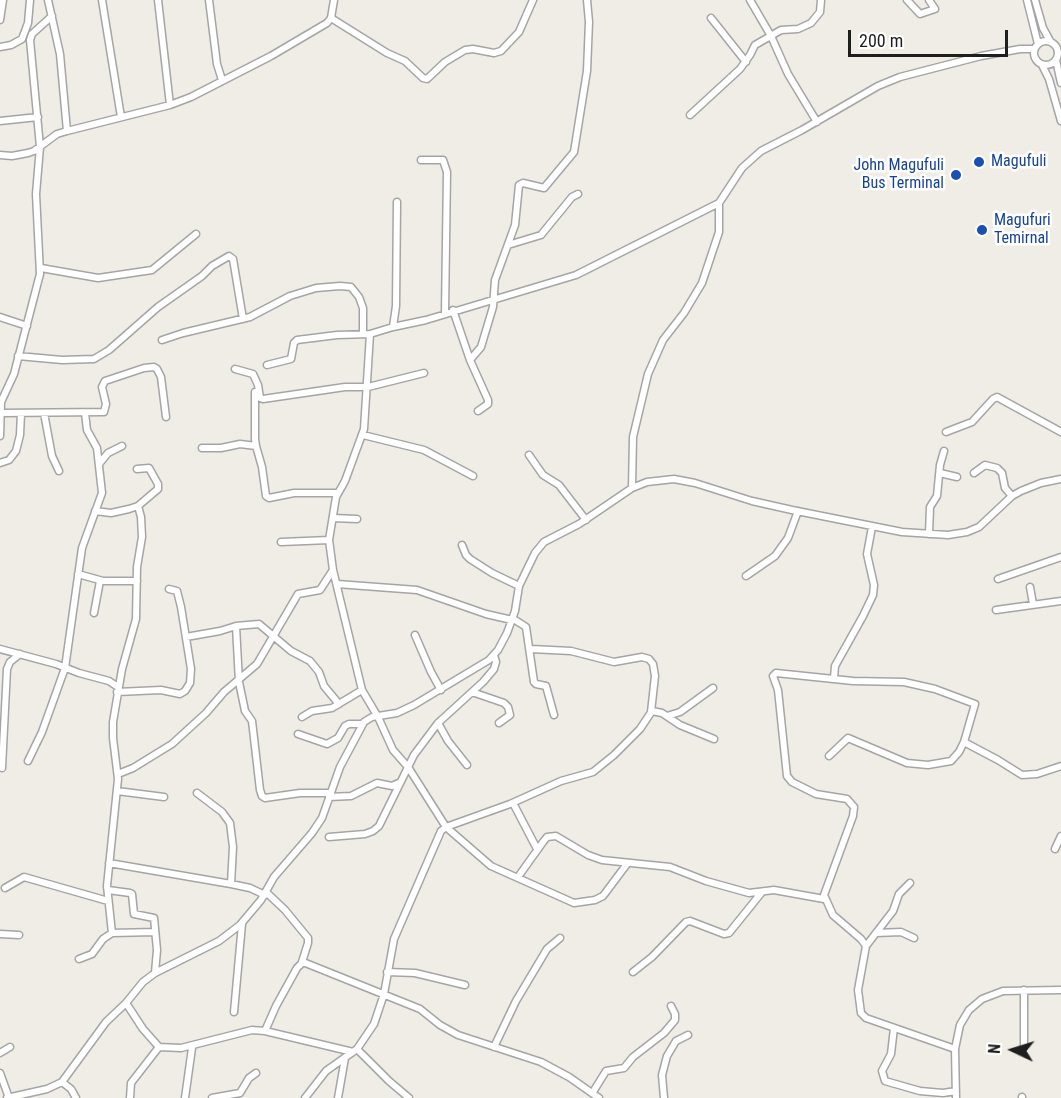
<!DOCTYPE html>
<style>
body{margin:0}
#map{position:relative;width:1061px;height:1098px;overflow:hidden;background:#efede5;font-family:"Roboto Condensed",sans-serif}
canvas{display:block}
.north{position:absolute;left:983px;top:1020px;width:60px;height:60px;-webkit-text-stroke:4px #fff;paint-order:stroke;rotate:274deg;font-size:16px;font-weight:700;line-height:24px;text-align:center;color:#1e1e1e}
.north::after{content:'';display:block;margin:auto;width:21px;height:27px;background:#1e1e1e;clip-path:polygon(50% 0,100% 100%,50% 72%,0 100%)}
.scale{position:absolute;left:848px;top:30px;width:160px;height:27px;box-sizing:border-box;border:3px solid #1e1e1e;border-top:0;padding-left:8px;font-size:18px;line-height:21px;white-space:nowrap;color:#1e1e1e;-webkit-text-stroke:4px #fff;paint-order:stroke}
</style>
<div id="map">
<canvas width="1061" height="1098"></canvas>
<div class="north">N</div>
<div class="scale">200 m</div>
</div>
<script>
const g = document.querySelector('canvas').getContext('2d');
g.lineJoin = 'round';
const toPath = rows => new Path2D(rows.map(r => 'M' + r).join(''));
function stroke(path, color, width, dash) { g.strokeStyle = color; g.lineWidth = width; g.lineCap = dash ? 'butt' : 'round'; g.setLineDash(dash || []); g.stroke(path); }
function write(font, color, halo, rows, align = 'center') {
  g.font = font + ' "Roboto Condensed",sans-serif'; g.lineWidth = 5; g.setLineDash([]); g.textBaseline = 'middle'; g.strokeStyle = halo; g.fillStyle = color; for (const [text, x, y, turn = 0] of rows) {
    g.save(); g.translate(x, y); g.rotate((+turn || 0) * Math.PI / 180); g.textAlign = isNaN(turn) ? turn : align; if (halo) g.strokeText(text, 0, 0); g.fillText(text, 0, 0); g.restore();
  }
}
const minor = toPath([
 [48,0,60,54,67,131],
 [102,0,121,117],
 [158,0,170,105],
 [209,0,217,64,222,80],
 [750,0,771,36,788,74,817,122],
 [907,0,920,14,935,9,929,0],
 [1027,0,1038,44],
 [1035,0,1043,28,1050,41],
 [331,18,387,53,405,61,423,78,427,79,445,62,465,50,473,49,494,53,501,51,519,32,533,0],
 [711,18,746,62],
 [0,20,3,0],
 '1034 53a12 12 0 1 1 24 0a12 12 0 1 1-24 0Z',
 [0,47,11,45,22,39,28,23,30,0],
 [1056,60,1061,83],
 [1042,65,1049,79,1061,121],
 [690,115,740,69,750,55,755,45,781,30,798,29,811,23,820,12,821,0],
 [0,121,38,117],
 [0,155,12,156,28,153,34,151,57,134,67,131,170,105,191,97,271,56,327,23,331,18,334,0],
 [421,160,443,160,447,172,445,313],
 [508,245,541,235,572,197,578,194],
 [41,268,98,278,152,270,196,234],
 [453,310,470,360,488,400,488,404,478,411],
 [0,317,27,326],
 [393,327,396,306,397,202],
 [370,334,364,429,345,481,336,497,329,540,333,570,362,690,378,717,393,750,408,767,446,827,491,866,574,903,595,900,603,896,627,864],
 [162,340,183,333,250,317,290,296,316,288,340,286,351,287,359,297,363,308,363,334],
 [18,356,62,360,94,359,109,350,158,307,202,276,212,266,229,256,233,259,243,319],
 [470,360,481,347,493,307,495,280,515,225,519,185,523,183,544,188,574,152,587,71,589,22,587,0],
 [267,365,291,359,294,343,297,340,337,335,370,334,393,327,426,320,576,275,719,203,742,168,761,151,802,130,878,86,900,77,981,56,1020,49,1034,49],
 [235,369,253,374,258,385,260,398,263,399,345,387,368,387,424,373],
 [255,392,255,439,256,446],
 [1,413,104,412,106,404,102,387,105,381,144,368,154,367,157,369,161,377,166,417],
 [44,413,52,456,59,471],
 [946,432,972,422,993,399,997,397,1061,432],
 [363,435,424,450,473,476],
 [0,436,1,402,14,374,40,274,36,194,40,147,30,40,32,34,52,16],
 [202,448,221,448,240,444,256,446,262,467,266,496,269,498,294,493,338,493],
 [529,455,543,475,559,485,586,520],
 [0,463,9,460,16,451,20,435,21,413],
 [99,464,108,453,122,446],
 [940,473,957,477],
 [974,473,985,465,997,468,1002,473,1005,488,1012,496],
 [632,488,633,437,648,374,663,340,684,313,702,283,719,232,719,203],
 [95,511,111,513,129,509,138,506,158,489,158,484,149,468,137,469],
 [333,518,357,519],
 [929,534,930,507,937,496,940,465,944,451],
 [281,542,329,540],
 [462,545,466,555,470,559,492,573,519,586],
 [78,574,103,581,137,581],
 [746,576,775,556,788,538,798,511],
 [998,579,1061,557],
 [337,584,417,590,486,614,512,620],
 [1030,587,1033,604],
 [996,610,1061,601],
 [94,613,100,581],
 [512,618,526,627,534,682,536,684,546,686,554,715],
 [236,626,239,682,245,711,252,721,260,790,262,796,265,798,300,793,331,793],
 [415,635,431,672,441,690],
 [186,637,220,631,236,626,259,624,291,651,310,661,319,672,324,686,339,704],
 [0,649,56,664,79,673,109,681,118,687],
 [531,649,571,651,614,662,642,657,649,659,653,664,655,676,651,712],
 [834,678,835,666,863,616,873,595,874,585,867,554,872,527],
 [117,692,161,690,180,694,185,691,190,683,191,669,181,607,177,591,169,589],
 [472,692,504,703,508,707,510,715,499,723],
 [667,716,680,712,713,688],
 [302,717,312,711,332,708,362,690],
 [438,723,448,741,467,765],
 [298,734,327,744,338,738,345,726,349,724,362,724],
 [964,742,998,760,1022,775,1037,774,1061,766],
 [829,756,848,738,907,763,928,765,951,761,959,752,964,742,975,704,935,689,904,682,853,681,776,673,773,676,778,690,787,776,792,782,816,794,847,799,854,807,853,816,824,895,833,915,861,939,866,946,858,990,861,1013,866,1018,955,1049],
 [28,761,42,732,65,668,82,548,102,493,97,448,87,430,85,413],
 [2,768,7,669,10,662,20,654],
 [118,774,133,768,172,744,206,713,224,692,257,664,298,594,320,590,333,570],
 [117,791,164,797],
 [197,793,222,812,230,823,233,847,231,884],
 [329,797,351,796,377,783,392,786,399,783],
 [513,803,537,849],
 [329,837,365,834,373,831,379,826,414,755,438,723,483,682,494,669,496,662,494,655],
 [1055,849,1061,836],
 [109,863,231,884,250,888,265,895],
 [518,877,543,842,547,837,556,836,588,855,602,860,670,867,706,881,749,893,774,890,824,899],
 [5,888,24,877,108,901],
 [108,890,130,893,132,894,134,914,154,918,157,950,155,973],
 [266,892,285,910,308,938,308,943,302,962],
 [112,933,107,886,118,779,113,738,113,722,122,669,136,619,137,567,142,537,141,517,138,506],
 [876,933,901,932,914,938],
 [0,934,19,935],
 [866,946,893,911,899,894,910,883],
 [79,959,92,954,103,939,112,933,155,932],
 [387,972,415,973,465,985],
 [633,972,652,957,686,922,690,921,724,934,729,933,762,892],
 [1024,990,1024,1047],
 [126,1003,143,1029,159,1047,181,1048,252,1030,265,1031,353,1052],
 [234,1012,242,924],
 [894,1028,891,1054,882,1071,885,1081,920,1091,943,1093,956,1091],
 [265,1031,276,1006,297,968,303,962,420,1009,440,1025,458,1035,541,1062,569,1077,599,1098],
 [494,1047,516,1001,547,949,560,938],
 [357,1049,389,1081,409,1098],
 [0,1053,10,1047],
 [0,1073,9,1098],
 [62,1082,71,1089,76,1098],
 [593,1092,606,1071,624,1068,633,1057,664,1033,675,1020,675,1014,671,1006],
 [1022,1097,1022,1098],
 [7,1098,47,1089,62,1082,106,1022,126,1003,143,982,155,973,219,941,240,925,261,900,274,877,312,833,322,818,340,767,364,722,372,717,397,713,414,705,489,660,498,650,507,633,515,611,519,586,535,553,544,542,579,524,632,488,647,482,674,479,695,483,752,501,792,510,902,532,948,535,967,532,979,527,1012,496,1021,491,1041,483,1061,479],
 [130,1098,131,1083,159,1047],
 [185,1098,192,1048],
 [212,1098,240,1093,249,1078,256,1073],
 [305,1098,326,1071,357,1049,374,1024,384,994,394,939,441,831,446,827,510,804,561,781,593,772,614,755,640,729,652,711,662,713,680,725,714,739],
 [338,1098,345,1058],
 [664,1098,662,1075,667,1056,676,1041,688,1035],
 [956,1098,955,1049,960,1025,969,1010,982,999,1003,991,1061,990]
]);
stroke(minor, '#a5a5a5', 9);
stroke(minor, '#fff', 6);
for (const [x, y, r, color] of [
 [979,162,6,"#1a4fb4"],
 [956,175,6,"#1a4fb4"],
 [982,230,6,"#1a4fb4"]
]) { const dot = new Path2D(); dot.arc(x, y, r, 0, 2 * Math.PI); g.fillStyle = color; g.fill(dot); stroke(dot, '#fff', 2); }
write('16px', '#164399', '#fff', [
 ["Magufuli",991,162],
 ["John Magufuli",944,166,"right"],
 ["Bus Terminal",944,184,"right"],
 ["Magufuri",994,221],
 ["Temirnal",994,239]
], 'left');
</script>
